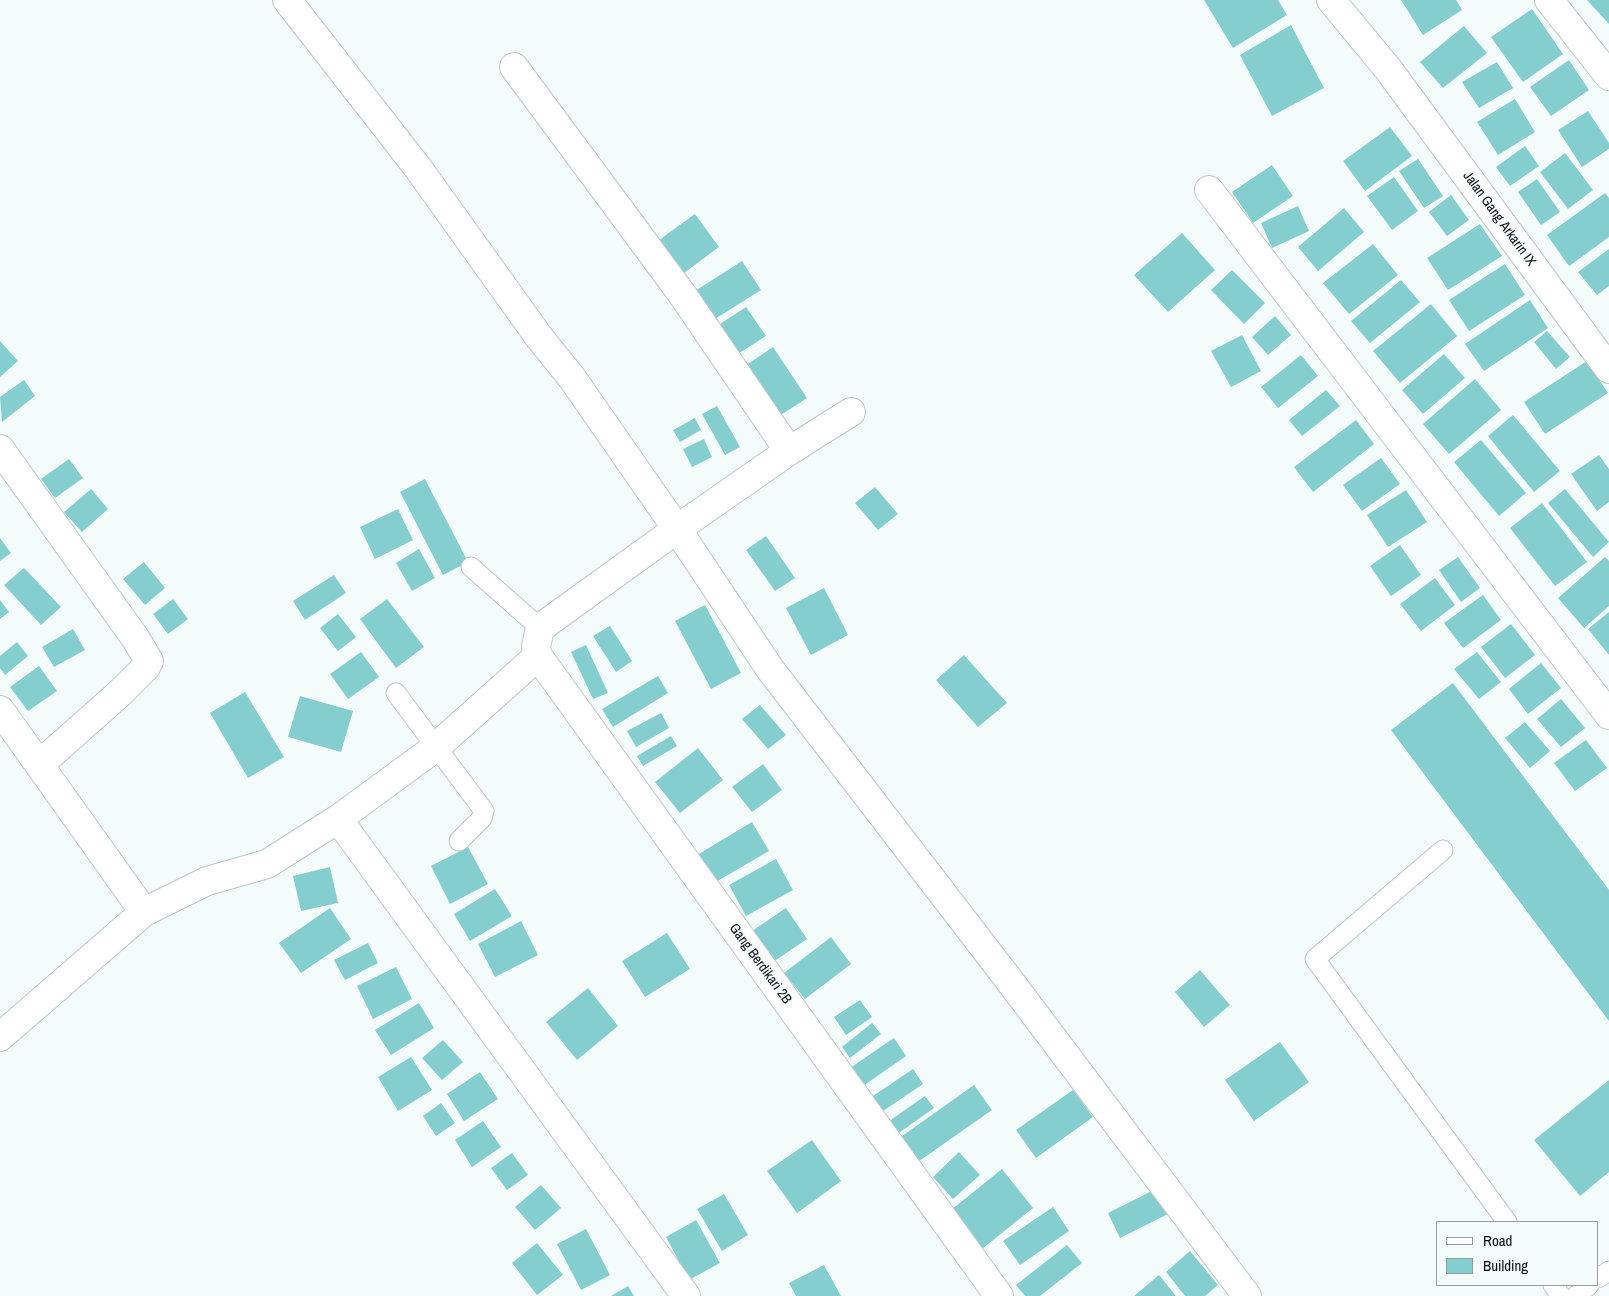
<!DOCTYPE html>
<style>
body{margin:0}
#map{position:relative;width:1609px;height:1296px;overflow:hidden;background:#f3fcfa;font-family:"Archivo Narrow",sans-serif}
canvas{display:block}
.legend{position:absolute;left:1436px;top:1221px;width:162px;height:65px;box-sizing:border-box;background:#f3fcfa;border:1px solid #969d9b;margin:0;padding:6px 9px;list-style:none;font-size:15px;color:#0b0e0d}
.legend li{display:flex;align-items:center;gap:10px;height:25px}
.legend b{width:25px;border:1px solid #969d9b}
</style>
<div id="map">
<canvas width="1609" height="1296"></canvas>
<ul class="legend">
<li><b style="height:6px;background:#fff"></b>Road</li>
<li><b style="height:14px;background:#85ced0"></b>Building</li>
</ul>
</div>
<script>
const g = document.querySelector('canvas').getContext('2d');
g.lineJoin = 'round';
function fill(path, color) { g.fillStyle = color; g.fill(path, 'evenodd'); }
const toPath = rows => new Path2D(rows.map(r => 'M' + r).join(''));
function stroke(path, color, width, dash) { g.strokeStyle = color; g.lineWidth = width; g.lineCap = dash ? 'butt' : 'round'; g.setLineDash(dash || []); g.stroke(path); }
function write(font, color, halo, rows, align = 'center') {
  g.font = font + ' "Archivo Narrow",sans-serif'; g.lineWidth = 5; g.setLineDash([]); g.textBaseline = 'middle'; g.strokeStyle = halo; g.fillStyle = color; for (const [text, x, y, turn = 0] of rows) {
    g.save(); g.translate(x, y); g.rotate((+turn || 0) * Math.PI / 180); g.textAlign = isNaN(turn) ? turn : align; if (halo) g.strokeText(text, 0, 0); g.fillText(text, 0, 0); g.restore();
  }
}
fill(toPath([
 [1204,0,1278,0,1287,15,1233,48],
 [1401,0,1456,0,1462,10,1423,35],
 [1587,0,1609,0,1609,24],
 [1532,9,1563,54,1523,82,1491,37],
 [1291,25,1324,88,1272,116,1240,55],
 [1464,26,1487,53,1443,88,1420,62],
 [1569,60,1589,90,1551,116,1530,87],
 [1497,62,1513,88,1479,108,1462,82],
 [1515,99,1535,132,1498,155,1477,122],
 [1588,111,1609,143,1609,149,1582,167,1558,130],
 [1390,127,1412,156,1365,191,1343,161],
 [1525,146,1539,166,1510,186,1496,167],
 [1565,153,1593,190,1568,209,1540,172],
 [1418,159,1443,196,1424,208,1399,171],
 [1272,165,1293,196,1253,223,1232,192],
 [1394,177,1418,211,1392,230,1367,196],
 [1537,179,1560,212,1541,225,1518,192],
 [1605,193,1609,198,1609,237,1569,266,1547,235],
 [1451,195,1469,220,1447,236,1429,212],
 [1298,206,1309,231,1272,248,1261,223],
 [1344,208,1364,232,1318,271,1298,247],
 [695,214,719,247,680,276,655,243],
 [1480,224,1502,256,1448,290,1427,258],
 [1182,233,1215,270,1168,312,1134,275],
 [1373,244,1398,275,1349,314,1323,283],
 [1609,249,1609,286,1597,295,1578,272],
 [742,261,761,290,707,324,689,295],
 [1505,264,1525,295,1469,331,1449,300],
 [1232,270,1265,303,1244,324,1211,290],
 [1401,280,1420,302,1370,343,1351,321],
 [1530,300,1548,328,1484,371,1465,344],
 [1431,304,1457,336,1400,383,1373,351],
 [746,307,766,336,730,359,711,330],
 [1275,316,1291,335,1268,355,1252,337],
 [1547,331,1570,357,1556,369,1534,342],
 [1242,335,1261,371,1231,387,1211,351],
 [0,341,18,361,0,377],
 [773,347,807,398,776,418,742,368],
 [1444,354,1465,378,1423,414,1402,390],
 [1301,355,1318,376,1278,408,1261,387],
 [1587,361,1608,393,1545,434,1524,402],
 [1475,379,1501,410,1449,454,1423,424],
 [24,380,35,396,2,422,0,397],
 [1326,390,1340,406,1302,436,1289,420],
 [717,406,740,447,725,455,702,414],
 [1513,415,1560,471,1534,492,1488,436],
 [695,418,701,430,680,442,673,430],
 [1356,420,1374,444,1313,492,1294,467],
 [704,439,712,457,692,467,683,449],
 [1481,440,1526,493,1499,516,1454,462],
 [1599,455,1609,469,1609,502,1597,511,1571,474],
 [1381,458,1400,484,1362,511,1343,485],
 [69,459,83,478,55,498,41,479],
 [425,479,468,562,443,575,400,492],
 [875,487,898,514,878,530,855,503],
 [91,489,108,509,82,532,64,512],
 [1565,489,1609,542,1593,557,1548,503],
 [1406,490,1427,522,1388,547,1367,515],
 [1542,503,1587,562,1555,586,1510,528],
 [398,509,413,540,375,559,360,527],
 [766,536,795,578,775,591,746,550],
 [0,538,11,553,0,561],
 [1400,545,1421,575,1391,596,1370,566],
 [419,549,435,578,412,591,396,563],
 [1458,557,1480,588,1461,602,1439,570],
 [1605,557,1609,561,1609,606,1584,628,1558,598],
 [144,562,165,588,145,605,123,579],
 [24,568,61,607,41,625,4,585],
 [334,575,346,593,305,620,293,601],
 [1435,578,1455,605,1421,631,1400,604],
 [824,588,848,635,811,655,786,608],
 [1483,595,1501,620,1463,648,1444,623],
 [173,599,188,619,168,634,153,614],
 [387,599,424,647,396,668,360,619],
 [0,600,9,612,0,619],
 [705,605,741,673,711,689,675,621],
 [1609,612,1609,655,1588,629],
 [338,614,356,637,338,651,320,628],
 [1511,624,1535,655,1505,678,1481,647],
 [610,626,632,661,616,672,593,636],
 [73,629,85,650,54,667,42,647],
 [17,642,28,656,5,675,0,668,0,656],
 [586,645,608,693,593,699,571,652],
 [361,652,379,677,348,699,330,674],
 [1477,652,1501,682,1479,699,1454,669],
 [964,655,1007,703,978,727,936,680],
 [1541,663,1561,688,1528,714,1509,689],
 [39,666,57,691,28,711,10,687],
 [658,676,668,693,613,727,602,709],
 [1453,683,1609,890,1609,1021,1391,730],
 [245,692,284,757,248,778,210,713],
 [300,696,353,711,341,752,288,737],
 [1561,699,1585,728,1561,747,1537,719],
 [760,705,786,735,768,749,742,719],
 [661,713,669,728,636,747,627,731],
 [1525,722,1550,751,1530,768,1505,738],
 [671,736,677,746,643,766,637,756],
 [1586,740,1607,768,1575,791,1554,763],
 [698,748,723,780,680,813,655,782],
 [763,764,782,790,752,812,732,787],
 [752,822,769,851,714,883,697,855],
 [468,847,488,884,450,904,431,866],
 [776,859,793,890,746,916,729,885],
 [330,867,338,903,301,911,293,876],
 [495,889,512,916,470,941,454,914],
 [330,908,351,939,301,973,279,943],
 [786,908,807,939,770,964,749,933],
 [521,921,538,955,495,977,478,944],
 [667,933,690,969,645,997,622,961],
 [831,937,851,964,805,999,784,973],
 [368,943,378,963,345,980,334,960],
 [396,967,412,999,373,1019,357,986],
 [1200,970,1230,1005,1204,1027,1175,992],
 [588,988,618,1026,577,1060,546,1022],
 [860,1000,872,1017,846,1035,834,1017],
 [419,1003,434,1028,391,1055,375,1030],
 [872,1023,881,1034,850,1058,842,1047],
 [894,1038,906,1056,863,1086,850,1068],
 [443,1040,463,1062,442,1080,422,1058],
 [1280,1042,1309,1082,1254,1121,1225,1080],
 [411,1057,432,1090,398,1111,378,1077],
 [913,1069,923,1084,883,1111,873,1096],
 [480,1072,498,1099,464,1121,447,1094],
 [1609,1080,1609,1172,1580,1196,1534,1140],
 [974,1085,992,1110,915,1164,898,1139],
 [1073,1090,1093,1117,1036,1158,1016,1130],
 [925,1096,934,1108,893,1137,885,1124],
 [441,1103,455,1123,436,1136,423,1116],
 [483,1121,501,1147,472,1167,455,1140],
 [812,1140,841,1181,797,1213,767,1171],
 [959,1152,980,1175,953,1199,933,1177],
 [512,1153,528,1175,507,1190,491,1168],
 [1002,1169,1033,1208,982,1249,951,1210],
 [541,1185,561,1208,535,1230,515,1207],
 [1156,1189,1168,1214,1120,1238,1108,1213],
 [724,1194,748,1235,722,1251,697,1209],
 [1053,1207,1069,1231,1020,1265,1003,1241],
 [696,1220,720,1263,689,1280,666,1237],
 [586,1229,610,1275,581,1290,557,1244],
 [537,1243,563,1275,537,1295,512,1263],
 [1067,1245,1082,1263,1040,1296,1025,1296,1016,1285],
 [1190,1251,1218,1285,1205,1296,1185,1296,1166,1272],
 [824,1265,841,1296,796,1296,789,1283],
 [1159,1275,1176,1296,1134,1296],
 [628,1286,634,1296,611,1296]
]), '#85ced0');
const lane = toPath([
 [471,567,540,628],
 [396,693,484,811,482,818,459,841],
 [1443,850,1315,959,1507,1222],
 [1598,1278,1609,1271],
 [1553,1285,1561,1296],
 [1576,1296,1589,1285]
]);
const street = toPath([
 [287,0,418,168,539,337,572,378,677,529,770,669,1006,976,1247,1296],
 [1331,0,1388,69,1609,369],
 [1549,0,1609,76],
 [514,67,682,294,789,451],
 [1209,190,1609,715],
 [851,412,789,451,677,529,540,628,536,647,538,656,999,1296],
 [0,449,136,639,149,661,146,667,120,693,40,764],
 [0,710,144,912],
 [338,819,686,1296],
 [0,1037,144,912,207,881,267,864,338,819,435,748,538,656]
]);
stroke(lane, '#bdc6c4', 21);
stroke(street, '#bdc6c4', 30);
stroke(lane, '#fff', 19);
stroke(street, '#fff', 28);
write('14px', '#0b0e0d', '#f3fcfa', [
 ["Jalan Gang Arkarin IX",1499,219,54],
 ["Gang Berdikari 2B",760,964,54]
]);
</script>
